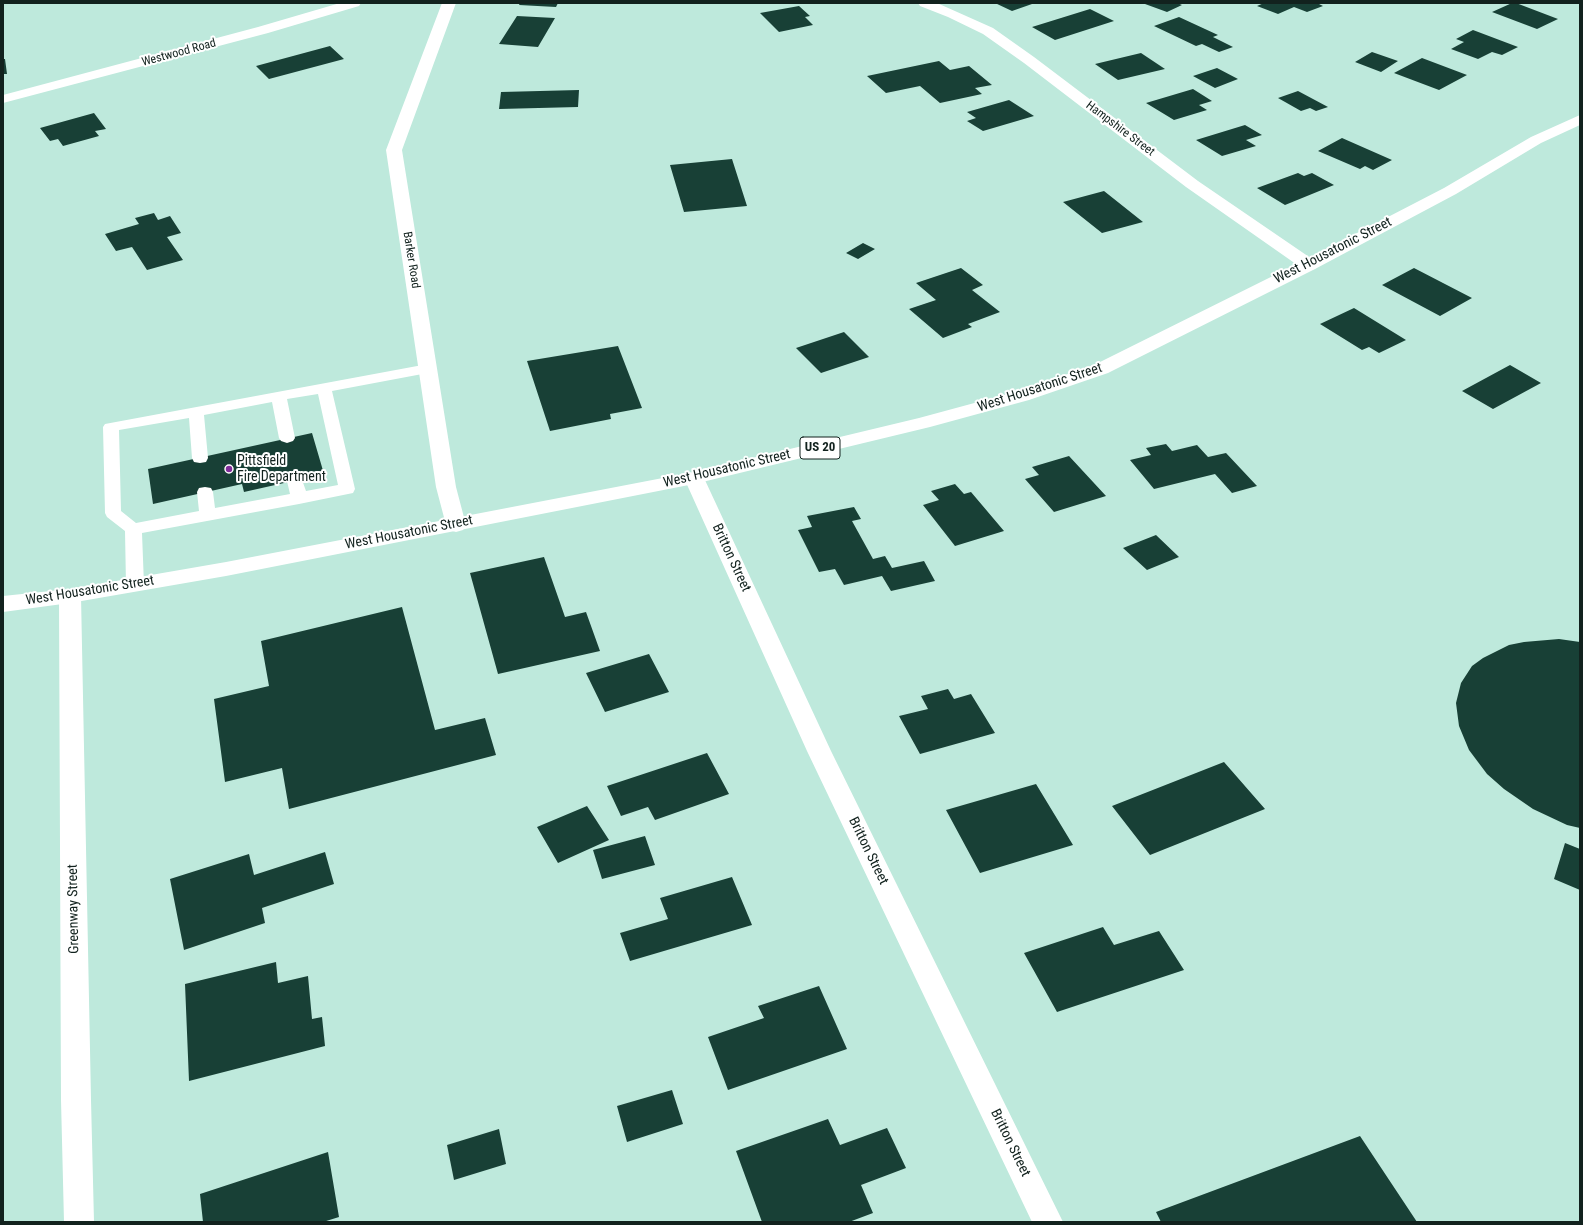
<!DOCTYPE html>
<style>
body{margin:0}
#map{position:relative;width:1583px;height:1225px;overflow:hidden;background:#bee9dc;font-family:"Roboto Condensed",sans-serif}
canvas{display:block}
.frame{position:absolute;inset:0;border:4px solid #12221e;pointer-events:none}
</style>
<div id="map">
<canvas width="1583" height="1225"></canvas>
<div class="frame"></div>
</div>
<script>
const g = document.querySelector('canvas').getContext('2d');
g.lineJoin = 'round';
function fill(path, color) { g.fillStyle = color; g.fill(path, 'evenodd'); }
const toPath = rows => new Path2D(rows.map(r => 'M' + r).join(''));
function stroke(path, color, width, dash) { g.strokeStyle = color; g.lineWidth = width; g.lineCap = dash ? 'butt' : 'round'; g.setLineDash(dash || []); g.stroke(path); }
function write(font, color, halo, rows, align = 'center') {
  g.font = font + ' "Roboto Condensed",sans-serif'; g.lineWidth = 4; g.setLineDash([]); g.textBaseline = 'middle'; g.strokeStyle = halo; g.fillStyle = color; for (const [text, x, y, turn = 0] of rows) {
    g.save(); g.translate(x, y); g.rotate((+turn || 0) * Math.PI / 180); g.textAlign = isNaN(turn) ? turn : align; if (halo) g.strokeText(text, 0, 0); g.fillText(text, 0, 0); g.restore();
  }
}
fill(toPath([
 [520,3,558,3,556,7,519,5],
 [995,3,1030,3,1032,4,1012,11],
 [1148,3,1177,3,1182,5,1167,12,1145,4],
 [1264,3,1317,3,1323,6,1307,12,1294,7,1278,14,1257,6],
 [1512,3,1516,3,1558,19,1537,29,1492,12],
 [799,6,810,16,805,17,813,25,779,32,760,13],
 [1090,9,1114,21,1055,40,1032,27],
 [517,16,555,18,538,47,499,44],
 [1179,17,1218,35,1213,37,1233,47,1219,52,1202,44,1196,46,1154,26],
 [1473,30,1518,47,1502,55,1492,52,1478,59,1451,49,1464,42,1456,39],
 [330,46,344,59,269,79,256,66],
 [1372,52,1398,61,1381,72,1355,62],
 [1141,53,1165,69,1118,80,1095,64],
 [1422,58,1467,75,1439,90,1394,73],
 [3,59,5,59,7,74,3,74],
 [939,61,950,70,969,66,992,85,975,88,982,94,940,103,920,86,886,93,867,76],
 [1217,68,1238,79,1215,88,1193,76],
 [1193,89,1212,101,1199,105,1207,110,1174,120,1146,103],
 [579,90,578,107,499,109,501,92],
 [1298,91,1328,107,1316,111,1310,108,1301,111,1278,98],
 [1009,100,1034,116,983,131,967,121,976,118,967,112],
 [94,113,106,129,95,131,99,136,63,146,58,139,50,141,40,128],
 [1245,125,1262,135,1246,140,1256,146,1222,156,1196,140],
 [1342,138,1392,160,1373,170,1365,166,1360,169,1318,151],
 [732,159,747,206,684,212,670,165],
 [1298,173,1304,176,1312,173,1334,185,1285,205,1257,188],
 [1104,191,1143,222,1102,233,1063,202],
 [154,213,158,220,170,216,181,233,167,237,183,260,147,270,132,247,116,251,105,234,139,224,135,218],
 [863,243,875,249,858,259,846,253],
 [961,268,983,285,972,290,1000,312,968,324,972,327,943,338,909,309,936,300,916,283],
 [1414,268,1472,298,1440,316,1382,285],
 [1354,308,1406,340,1379,353,1369,347,1362,350,1320,324],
 [844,332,869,357,821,373,796,348],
 [618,346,642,408,610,414,611,419,550,431,527,361],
 [1510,365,1541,383,1493,409,1462,391],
 [312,433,324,474,244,492,242,484,153,504,148,469],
 [1166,444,1172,451,1197,445,1208,457,1226,453,1257,486,1232,493,1215,474,1154,489,1130,460,1151,455,1146,448],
 [1069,456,1106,496,1054,512,1025,479,1039,475,1032,467],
 [955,484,964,494,971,492,1004,531,955,546,923,505,939,500,931,491],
 [854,507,861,519,852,521,873,559,885,556,892,568,924,561,935,581,891,591,882,576,844,585,835,569,819,572,798,530,812,527,807,516],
 [1156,535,1179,557,1147,570,1123,548],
 [544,557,565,617,586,612,600,651,498,674,470,573],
 [402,607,435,730,485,718,496,755,289,809,282,768,225,782,214,699,269,686,261,641],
 [1559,639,1580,642,1580,828,1567,825,1533,809,1504,789,1487,774,1469,750,1459,726,1456,703,1461,683,1472,666,1483,658,1509,645,1524,642],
 [649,654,669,692,605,712,586,673],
 [948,689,954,699,971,694,995,733,920,754,899,716,928,709,921,696],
 [707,753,729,794,655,820,648,807,621,816,607,786],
 [1224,762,1265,809,1150,855,1112,806],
 [1036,784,1073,845,980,873,946,810],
 [587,806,609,840,558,863,537,827],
 [645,836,655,865,602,879,593,850],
 [1565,843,1580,849,1580,890,1554,879],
 [325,852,334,884,262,908,265,923,184,950,170,879,249,854,254,875],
 [732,877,752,925,630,961,620,933,668,919,660,898],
 [1103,927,1114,945,1159,931,1184,970,1057,1012,1024,953],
 [276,962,278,983,308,976,312,1019,322,1017,325,1046,189,1081,185,984],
 [819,986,847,1049,728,1090,708,1037,764,1018,758,1006],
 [672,1090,683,1124,627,1142,617,1106],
 [828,1119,840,1145,887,1128,906,1168,861,1185,873,1213,849,1222,762,1222,736,1151],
 [499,1129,506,1164,454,1180,447,1145],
 [1360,1136,1417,1222,1161,1222,1156,1212],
 [328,1152,339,1217,323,1222,203,1222,200,1194]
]), '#184036');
fill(toPath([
 [428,364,433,366,436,369,433,372,332,391,355,489,353,493,299,504,142,533,144,585,141,589,135,591,129,589,126,585,125,531,107,517,105,513,103,427,105,424,428,364],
 [318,394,338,485,306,491,301,477,295,476,289,477,287,481,290,494,215,508,213,492,211,488,205,487,199,488,197,492,199,511,136,523,121,511,119,430,189,418,192,458,194,462,200,463,206,462,208,458,204,415,272,402,279,438,281,441,287,443,293,441,295,438,287,399,318,394]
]), '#fff');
fill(toPath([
 [340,3,361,3,359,6,268,33,3,103,3,95,258,27,340,3],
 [918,3,937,3,993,28,1034,57,1198,181,1315,261,1317,265,1315,269,1309,270,1303,269,1186,187,1024,63,983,34,948,17,920,6,918,3],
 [694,472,701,474,704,478,831,751,1063,1222,1032,1222,807,751,684,478,687,474,694,472],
 [70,589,78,591,81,596,91,1100,94,1222,64,1222,61,1100,59,596,62,591,70,589]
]), '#fff');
fill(toPath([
 [442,3,456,3,402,150,456,487,466,525,463,530,456,532,449,530,446,525,436,487,386,150,442,3]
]), '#fff');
fill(toPath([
 [1580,115,1580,125,1541,143,1456,194,1315,269,1108,373,1029,400,930,427,694,484,226,576,70,603,3,612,3,596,70,589,226,562,694,472,919,418,1015,392,1094,365,1303,261,1444,188,1531,137,1580,115]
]), '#fff');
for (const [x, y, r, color] of [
 [229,469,4,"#802b9a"]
]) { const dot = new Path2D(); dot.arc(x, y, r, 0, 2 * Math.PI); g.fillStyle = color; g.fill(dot); stroke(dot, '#fff', 1.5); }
write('12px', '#12221e', '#fff', [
 ["Westwood Road",179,53,-15],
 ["Hampshire Street",1120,129,37],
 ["Barker Road",411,260,81]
]);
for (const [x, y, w] of [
 [820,448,40]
]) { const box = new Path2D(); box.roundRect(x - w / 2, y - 11, w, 22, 3); g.fillStyle = '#fff'; g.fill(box); stroke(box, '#12221e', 1); }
write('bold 13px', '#12221e', null, [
 ["US 20",820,448]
]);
write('14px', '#12221e', '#fff', [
 ["West Housatonic Street",1333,251,-27],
 ["West Housatonic Street",1040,388,-18],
 ["West Housatonic Street",727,469,-13],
 ["West Housatonic Street",409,533,-11],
 ["Britton Street",731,558,65],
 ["West Housatonic Street",90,591,-9],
 ["Britton Street",868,851,64],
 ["Greenway Street",74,909,-91],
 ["Britton Street",1010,1143,64]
]);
write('14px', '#12221e', '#fff', [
 ["Pittsfield",237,461],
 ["Fire Department",237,477]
], 'left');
</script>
